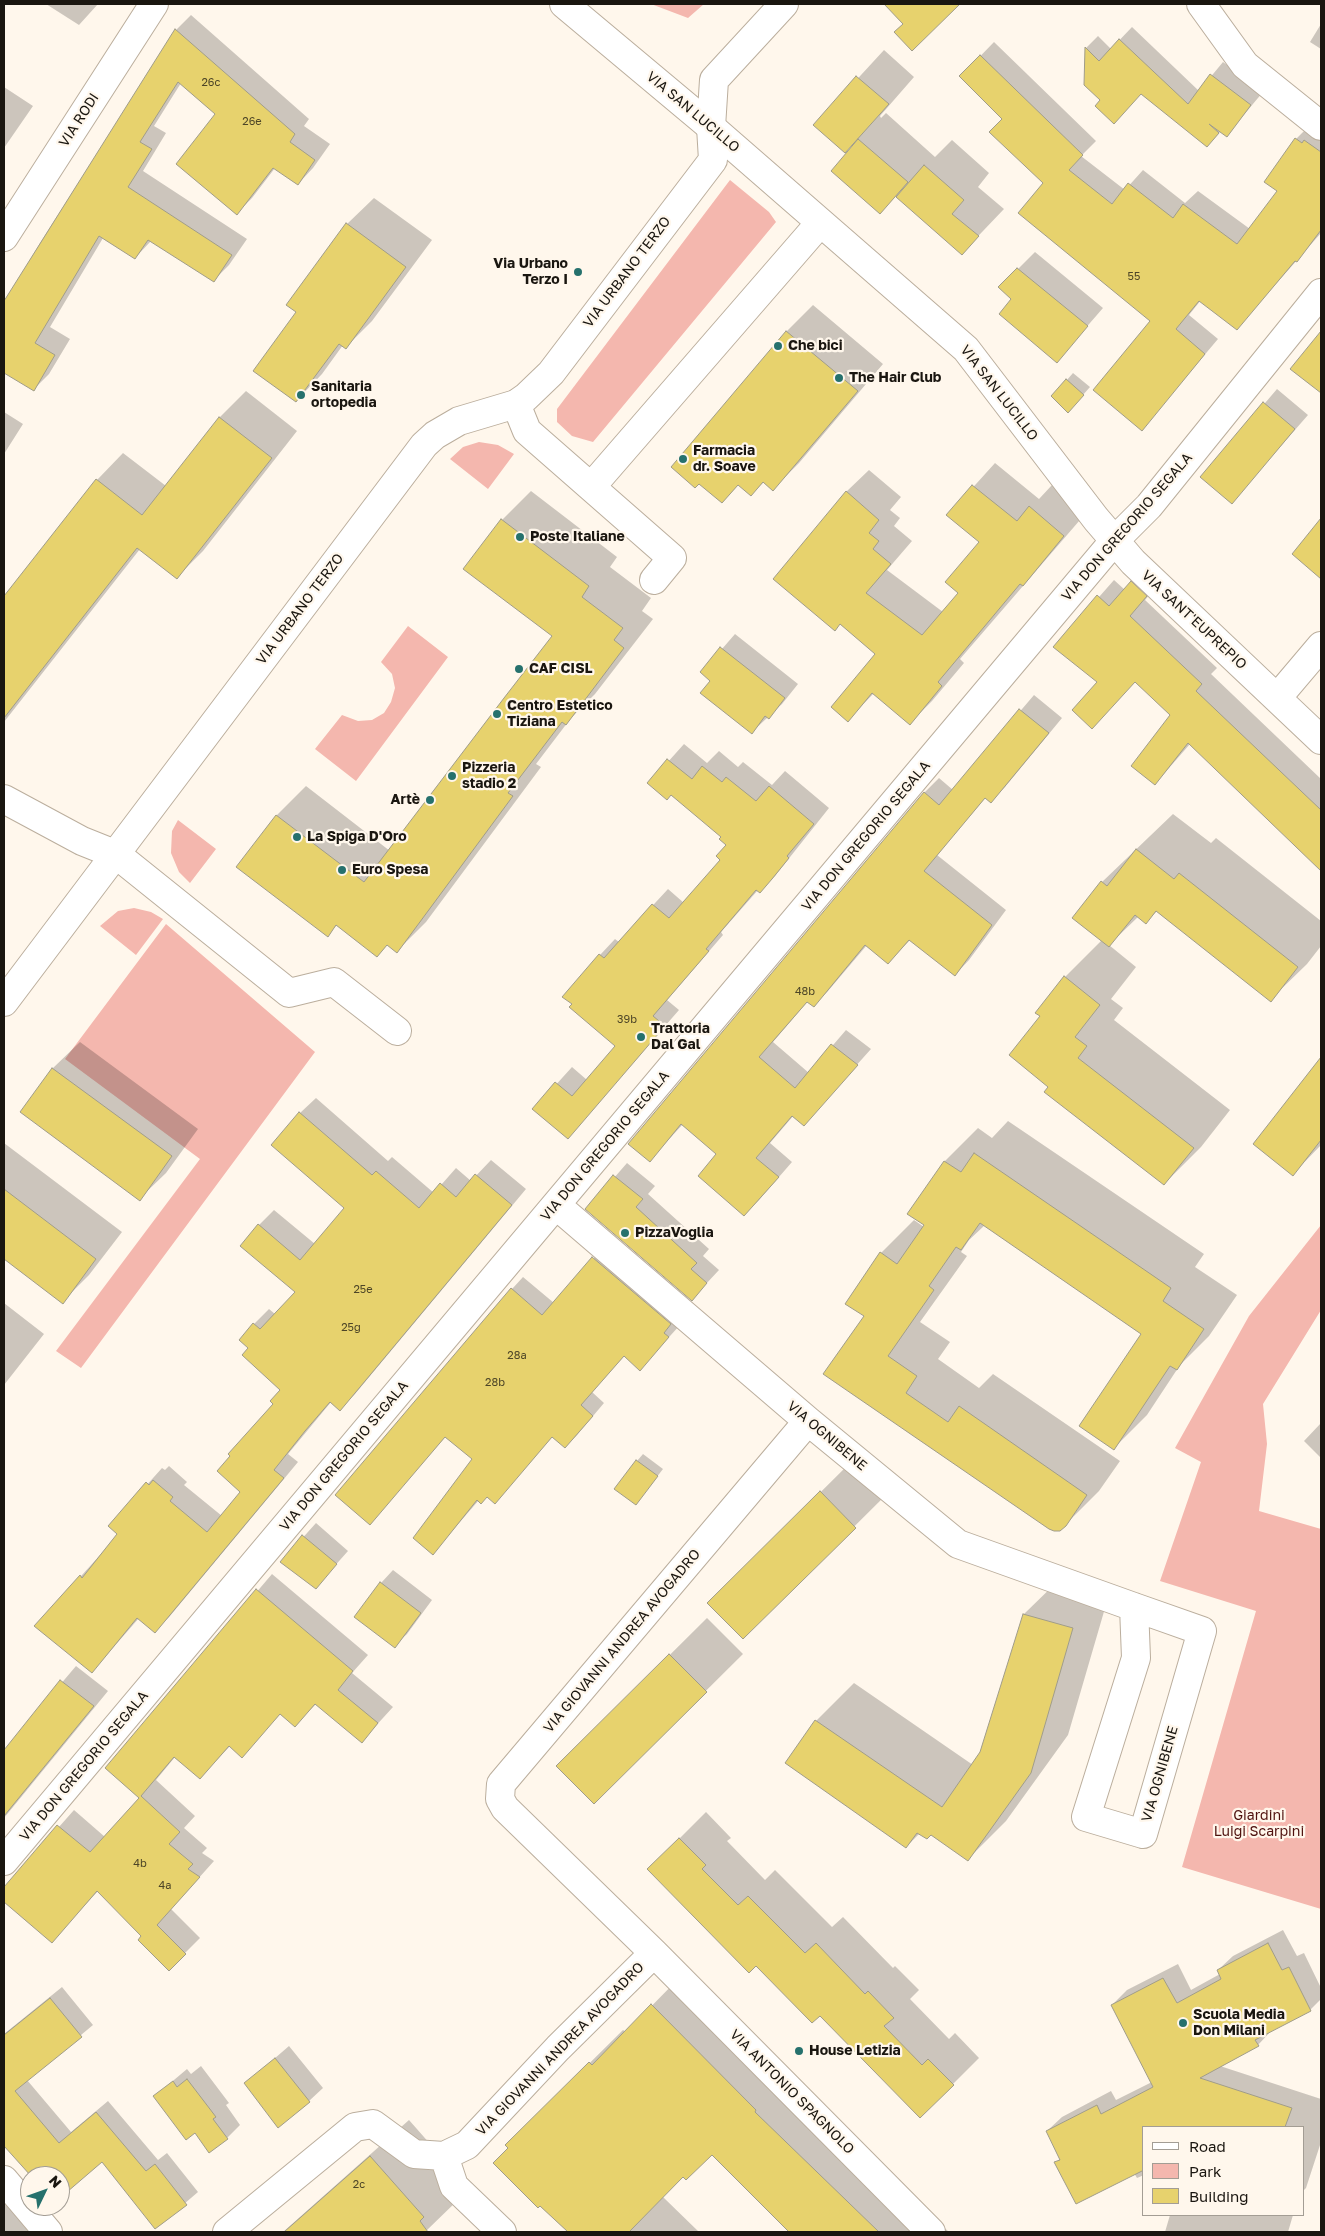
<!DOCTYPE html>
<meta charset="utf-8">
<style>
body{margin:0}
#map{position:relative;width:1325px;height:2236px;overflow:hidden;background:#fff7ec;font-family:"Golos Text",sans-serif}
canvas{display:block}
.frame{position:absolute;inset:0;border:5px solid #1a1610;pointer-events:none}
.legend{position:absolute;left:1142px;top:2126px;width:162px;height:90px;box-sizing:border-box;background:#fff7ec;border:1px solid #a39d94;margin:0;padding:6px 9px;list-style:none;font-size:15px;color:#1a1610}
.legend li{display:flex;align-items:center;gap:10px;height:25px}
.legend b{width:25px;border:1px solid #a39d94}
.north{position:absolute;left:20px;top:2166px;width:50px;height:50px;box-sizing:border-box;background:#fff7ec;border:1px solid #a39d94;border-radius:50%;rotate:48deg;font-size:14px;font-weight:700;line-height:20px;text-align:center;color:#1a1610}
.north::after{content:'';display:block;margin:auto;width:18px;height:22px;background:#26716d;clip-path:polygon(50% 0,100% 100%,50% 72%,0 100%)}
</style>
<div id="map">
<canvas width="1325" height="2236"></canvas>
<div class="frame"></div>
<ul class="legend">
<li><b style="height:6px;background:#fff"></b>Road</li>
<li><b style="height:14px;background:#f4b7ae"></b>Park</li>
<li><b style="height:14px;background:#e7d26d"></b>Building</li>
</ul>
<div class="north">N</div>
</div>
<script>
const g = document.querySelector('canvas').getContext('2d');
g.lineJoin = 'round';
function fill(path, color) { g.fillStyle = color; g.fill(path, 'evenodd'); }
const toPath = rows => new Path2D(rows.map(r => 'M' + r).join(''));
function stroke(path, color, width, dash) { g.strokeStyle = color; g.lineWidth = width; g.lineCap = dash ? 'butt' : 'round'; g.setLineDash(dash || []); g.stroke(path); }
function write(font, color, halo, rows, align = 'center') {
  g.font = font + ' "Golos Text",sans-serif'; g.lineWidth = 4.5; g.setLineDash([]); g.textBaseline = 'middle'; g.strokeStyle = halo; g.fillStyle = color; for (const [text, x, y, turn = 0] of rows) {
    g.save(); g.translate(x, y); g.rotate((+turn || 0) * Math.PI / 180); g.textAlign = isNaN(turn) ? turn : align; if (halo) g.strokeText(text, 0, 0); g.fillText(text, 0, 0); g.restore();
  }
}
fill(toPath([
 [651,4,704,4,688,18],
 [730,180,769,212,776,222,593,442,572,436,557,422,557,409],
 [479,442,498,445,514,454,488,489,450,459,463,447],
 [408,626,448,657,356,781,315,749,342,715,358,721,372,720,384,713,391,702,395,688,392,674,381,662],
 [178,820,216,849,190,883,179,872,171,853,172,831],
 [134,908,151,912,163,919,136,955,100,926,118,911],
 [166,924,315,1052,81,1368,56,1351,200,1159,65,1059],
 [1321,1225,1321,1310,1263,1404,1267,1444,1259,1511,1321,1529,1321,1909,1182,1867,1256,1611,1160,1581,1201,1462,1175,1448,1249,1316]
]), '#f4b7ae');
fill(toPath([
 [46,4,98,4,79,25],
 [902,4,958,4,912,49,905,24,894,12],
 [191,15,309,119,304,126,330,144,313,168,298,184,275,168,252,198,237,213,217,114,181,83,154,126,166,133,143,171,247,239,229,265,214,280,151,241,135,258,103,238,50,327,70,339,49,374,34,389,4,371,4,304,40,243,176,30],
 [1321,24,1321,49,1310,42],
 [1132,27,1199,91,1223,62,1263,92,1227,135,1221,131,1207,145,1142,93,1102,100,1085,85,1086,48,1098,36,1111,49],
 [994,42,1096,141,1081,156,1125,190,1143,170,1185,203,1198,191,1250,229,1279,191,1266,181,1296,139,1310,125,1321,129,1321,233,1237,328,1201,300,1189,315,1218,339,1142,429,1152,321,1045,183,1004,119,961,76],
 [884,50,914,77,880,116,881,118,886,113,935,157,952,140,989,173,978,187,1004,209,962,253,896,196,880,212,853,147,815,125],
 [4,87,33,106,4,148],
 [374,198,432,240,372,321,346,347,343,345,322,374,296,401,298,312,347,224],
 [1035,252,1103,308,1057,361,1013,299,1000,287],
 [813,305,883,364,799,463,773,489,764,482,751,494,739,484,722,502,786,332],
 [1321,333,1321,391,1292,369],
 [1073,373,1090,387,1075,404,1053,396],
 [1277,389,1308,415,1232,502,1202,477],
 [246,391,297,431,203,551,176,578,140,549,4,722,4,598,97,480,123,453,166,486,219,418],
 [4,412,23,424,4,454],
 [995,463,1039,499,1052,485,1086,513,960,659,964,663,932,701,910,723,874,693,848,720,877,654,846,492,869,470,901,497,890,510,900,518,894,526,912,541,887,570,943,612,960,592,980,542,948,515],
 [531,491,617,557,610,567,651,598,642,611,653,619,595,694,571,718,536,764,541,767,426,922,397,951,388,944,377,956,337,925,327,935,238,867,277,815,306,786,390,851,553,636,502,520],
 [1321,521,1321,577,1293,554],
 [1148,566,1162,580,1145,600,1217,668,1211,674,1321,779,1321,869,1190,744,1155,784,1172,714,1136,680,1099,682,1055,647,1114,580,1125,590],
 [735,634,798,684,782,704,752,732,712,681,702,672],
 [1034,695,1062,718,1005,787,991,801,986,797,937,855,1006,910,969,960,955,975,910,940,888,963,867,945,828,991,813,1006,808,1001,773,1042,809,1073,846,1030,871,1049,804,1124,794,1115,770,1143,792,1162,759,1200,744,1215,718,1154,683,1124,650,1160,630,1144,925,792,939,778,953,790],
 [684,744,707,763,719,751,738,767,743,762,772,785,785,771,829,808,775,876,760,891,758,890,721,932,723,935,667,1000,679,1010,568,1137,534,1109,572,1067,587,1080,617,1046,600,955,615,939,619,942,668,889,684,903,722,859,728,845,722,837,671,793,649,783],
 [1173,814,1211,843,1216,838,1321,921,1321,946,1307,964,1270,1000,1157,911,1146,922,1139,916,1109,945,1136,967,1111,999,1123,1008,1114,1020,1230,1110,1201,1147,1164,1184,1050,1087,1041,1016,1037,1013,1065,977,1102,940,1102,882],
 [80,1042,198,1129,166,1173,139,1199,21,1112,53,1068],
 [1321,1059,1321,1145,1293,1174,1254,1143],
 [316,1098,388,1161,392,1157,434,1193,456,1168,471,1181,491,1160,526,1189,355,1394,340,1409,331,1402,288,1454,298,1462,170,1616,155,1631,139,1618,92,1672,36,1626,119,1534,110,1526,162,1468,165,1470,169,1466,187,1482,184,1485,222,1516,242,1492,281,1390,249,1348,254,1324,269,1309,275,1314,297,1292,259,1225,274,1210,315,1244,346,1208,300,1113],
 [1008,1121,1204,1254,1195,1267,1237,1295,1209,1336,1180,1365,1147,1415,1114,1448,1142,1334,985,1225,969,1240,961,1252,967,1256,920,1322,950,1342,938,1359,979,1388,993,1374,1120,1461,1099,1491,1065,1525,825,1374,866,1316,881,1253,914,1220,924,1227,926,1225,909,1213,945,1161,978,1128,992,1138],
 [4,1143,122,1232,89,1275,62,1302,4,1257],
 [627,1163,655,1186,648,1194,709,1249,703,1256,719,1270,692,1299,587,1209],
 [605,1246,680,1325,651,1357,625,1355,592,1392,604,1403,577,1435,565,1447,553,1436,495,1502,487,1496,479,1500,433,1553,474,1458,446,1436,370,1523,512,1289,523,1277,554,1303],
 [4,1303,44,1334,4,1385],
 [1321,1423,1321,1458,1304,1441],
 [643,1454,663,1469,636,1504,637,1461],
 [858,1455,892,1489,743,1637,709,1603],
 [316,1523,348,1551,316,1587,281,1562],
 [393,1570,432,1600,407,1634,394,1646,381,1583],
 [272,1574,368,1655,352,1673,393,1707,362,1741,316,1704,295,1725,281,1713,242,1756,230,1746,200,1778,175,1757,156,1780,195,1816,184,1828,207,1848,202,1853,214,1861,171,1909,200,1938,169,1969,143,1936,98,1891,52,1941,4,1900,4,1889,74,1810,105,1837,141,1798,107,1768],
 [1062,1577,1110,1591,1068,1735,1006,1821,968,1859,931,1834,920,1833,906,1847,786,1763,816,1721,854,1683,973,1765,981,1753,1024,1614],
 [707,1618,743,1654,594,1802,558,1766],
 [76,1666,108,1691,4,1818,4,1751],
 [706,1812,731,1838,727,1841,765,1880,775,1870,832,1927,843,1917,893,1968,895,1966,919,1990,910,1999,949,2039,955,2033,979,2058,921,2116,820,2014,756,1964,649,1869],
 [1283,1930,1297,1956,1304,1953,1321,1988,1321,1999,1310,2010,1272,2030,1258,2045,1220,2066,1321,2099,1321,2142,1306,2188,1304,2190,1304,2127,1144,2127,1144,2175,1137,2178,1134,2173,1056,2162,1061,2158,1047,2131,1062,2117,1111,2091,1116,2100,1152,2082,1112,2005,1127,1990,1178,1964,1191,1990,1220,1974,1218,1970,1233,1956],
 [685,1972,877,2167,949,2232,800,2232,712,2153,683,2176,663,2197,699,2232,568,2232,495,2163,510,2148,507,2145,623,2030,626,2032],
 [62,1987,93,2025,27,2080,71,2132,108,2101,158,2160,167,2153,198,2192,156,2228,102,2160,60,2196,60,2176,31,2176,4,2144,4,2034],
 [289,2046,323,2088,309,2101,245,2084],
 [201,2066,229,2103,226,2105,240,2125,227,2138,195,2132,155,2096,187,2069,191,2074],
 [409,2120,461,2179,459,2199,425,2232,283,2232],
 [4,2201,31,2232,4,2232],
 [1170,2215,1293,2215,1288,2232,1165,2232]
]), '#0003');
const building = toPath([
 [884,4,960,4,912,51,894,32,903,24,884,4],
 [175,29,295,134,290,142,315,160,298,185,273,168,237,215,176,164,215,114,178,82,140,142,152,149,128,187,232,255,214,282,148,240,135,259,99,236,35,343,55,355,34,391,4,373,4,301,175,29],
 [1119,39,1188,104,1210,74,1251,105,1227,137,1209,124,1219,133,1207,147,1141,94,1114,124,1095,106,1100,100,1084,85,1085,47,1099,61,1119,39],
 [980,55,1083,155,1069,170,1112,204,1128,183,1173,218,1183,204,1237,244,1277,191,1264,182,1295,138,1302,143,1304,140,1321,152,1321,230,1297,262,1295,261,1237,330,1199,301,1176,329,1205,354,1142,431,1093,390,1150,321,1018,213,1043,183,989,132,1002,119,959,76,980,55],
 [856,76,889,104,845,153,813,125,856,76],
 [858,139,908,182,880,214,831,171,858,139],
 [924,165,964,200,952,214,979,236,962,255,896,197,924,165],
 [346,223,406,267,346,349,339,344,296,402,253,371,296,312,286,305,346,223],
 [1017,268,1088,326,1057,363,999,314,1011,299,998,287,1017,268],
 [786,331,858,391,773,491,763,482,751,496,738,485,722,503,699,484,695,488,671,467,786,331],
 [1321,331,1321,393,1290,369,1321,331],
 [1066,379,1084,395,1068,413,1051,396,1066,379],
 [1263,402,1295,429,1232,504,1200,477,1263,402],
 [219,417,272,458,177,579,137,548,4,718,4,596,96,479,142,515,219,417],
 [972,485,1017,521,1029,506,1064,536,1023,586,1020,584,938,682,942,686,910,725,872,693,848,722,831,707,875,654,840,624,835,631,773,579,846,491,879,520,869,533,879,541,873,549,891,564,866,593,922,635,958,593,945,582,979,542,946,515,972,485],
 [1321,518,1321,579,1292,554,1321,518],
 [501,519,589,586,582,597,623,628,614,640,624,648,566,725,562,722,508,793,513,796,397,953,387,945,377,957,336,925,328,937,236,867,276,815,364,882,504,698,552,636,463,569,501,519],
 [1131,581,1147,596,1130,616,1202,684,1196,691,1321,810,1321,871,1188,743,1155,785,1131,766,1170,715,1135,682,1092,729,1072,710,1097,682,1053,647,1097,595,1109,606,1131,581],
 [720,647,785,698,769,719,765,716,752,734,700,693,710,681,700,672,720,647],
 [1019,709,1049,733,991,803,985,798,924,871,992,925,955,976,909,940,888,964,865,945,814,1007,807,1002,780,1033,759,1057,795,1088,831,1044,858,1065,804,1126,792,1116,756,1158,779,1177,744,1216,698,1176,716,1154,681,1124,650,1162,628,1144,924,792,939,805,1019,709],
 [667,759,692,779,702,766,722,782,726,777,756,801,769,786,814,824,787,856,789,858,772,879,760,893,756,890,740,909,706,949,709,951,653,1016,665,1026,568,1139,532,1109,555,1082,572,1096,615,1046,569,1007,572,1004,562,997,599,954,604,958,652,904,669,918,720,860,716,856,726,845,719,839,721,837,671,795,667,800,647,783,667,759],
 [1136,849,1174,879,1179,873,1298,967,1271,1002,1156,911,1146,924,1135,915,1109,947,1072,918,1101,881,1107,886,1136,849],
 [1064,976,1100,1005,1075,1037,1087,1046,1078,1058,1194,1148,1164,1185,1044,1092,1048,1087,1009,1055,1040,1016,1035,1013,1064,976],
 [1321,1057,1321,1140,1293,1176,1253,1144,1321,1057],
 [52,1068,172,1156,140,1201,20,1112,52,1068],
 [299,1112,372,1175,376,1171,419,1208,440,1183,456,1197,475,1174,512,1205,340,1411,330,1402,305,1431,274,1470,284,1478,155,1633,137,1618,92,1673,34,1626,80,1575,82,1578,117,1534,108,1526,146,1482,149,1485,153,1480,173,1497,170,1501,207,1532,240,1492,217,1471,230,1456,228,1454,273,1404,270,1401,280,1390,242,1355,248,1348,239,1340,253,1323,260,1329,295,1292,240,1246,258,1224,300,1260,344,1208,271,1145,299,1112],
 [974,1153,1171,1288,1163,1301,1204,1329,1177,1370,1170,1366,1114,1450,1079,1426,1141,1334,980,1223,961,1250,956,1247,929,1286,934,1290,888,1356,917,1376,906,1393,948,1422,959,1406,1087,1495,1066,1526,1060,1531,1054,1531,1049,1529,823,1374,864,1316,845,1304,880,1252,897,1264,924,1225,907,1214,944,1161,961,1172,974,1153],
 [613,1175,643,1199,636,1207,697,1263,691,1269,707,1283,692,1301,585,1209,613,1175],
 [4,1189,96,1259,63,1304,4,1259,4,1189],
 [592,1257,671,1324,664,1333,669,1337,640,1371,624,1356,581,1405,593,1416,565,1448,552,1437,495,1504,487,1497,481,1504,477,1500,433,1555,413,1538,472,1459,445,1437,370,1525,335,1495,511,1288,542,1315,592,1257],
 [636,1460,658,1476,636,1505,614,1489,636,1460],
 [820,1491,856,1528,743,1639,707,1603,820,1491],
 [302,1535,337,1564,316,1589,280,1562,302,1535],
 [380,1582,421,1613,395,1648,354,1617,380,1582],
 [256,1589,353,1671,338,1690,378,1723,362,1743,315,1704,295,1727,280,1714,242,1758,229,1746,200,1779,174,1757,141,1796,180,1832,169,1844,193,1864,188,1869,200,1877,157,1925,186,1954,169,1971,138,1940,141,1936,97,1891,52,1943,4,1902,4,1887,57,1825,90,1852,139,1798,105,1768,256,1589],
 [1023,1614,1073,1628,1031,1773,968,1861,931,1835,927,1839,917,1833,906,1848,785,1763,815,1720,942,1807,980,1752,1023,1614],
 [669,1654,707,1692,594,1804,556,1766,669,1654],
 [60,1680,94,1706,4,1816,4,1750,60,1680],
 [679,1838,706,1865,702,1869,738,1905,748,1896,805,1953,816,1943,865,1994,868,1991,894,2018,884,2026,922,2065,928,2059,954,2085,920,2118,820,2016,812,2023,756,1966,749,1973,647,1869,679,1838],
 [1268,1943,1282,1970,1289,1967,1311,2011,1255,2040,1259,2046,1200,2078,1292,2108,1285,2127,1144,2127,1144,2170,1076,2204,1054,2162,1060,2160,1046,2131,1097,2105,1101,2114,1153,2087,1111,2005,1163,1978,1177,2003,1221,1979,1217,1970,1268,1943],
 [50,1998,82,2037,15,2091,59,2143,96,2112,146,2171,155,2164,187,2205,155,2229,102,2162,60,2198,60,2176,31,2176,4,2146,4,2035,50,1998],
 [651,2004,756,2110,755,2112,879,2232,789,2232,712,2155,686,2180,683,2177,629,2232,568,2232,540,2206,538,2208,493,2163,508,2148,505,2145,589,2062,592,2065,651,2004],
 [275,2058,310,2102,278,2128,244,2083,275,2058],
 [187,2079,216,2117,213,2119,228,2139,209,2153,195,2133,186,2140,153,2096,173,2081,177,2087,187,2079],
 [370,2156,424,2217,420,2221,428,2232,284,2232,370,2156]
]);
fill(building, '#e7d26d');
stroke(building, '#a09c89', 1);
const minor = toPath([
 [564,4,711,127,966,349,1096,519,1133,562,1321,740],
 [1201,4,1245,65,1321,126],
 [4,237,154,4],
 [516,404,527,431,672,558,654,580],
 [591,487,820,223],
 [1277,698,1321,646],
 [4,799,82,841,117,855,289,993,334,982,397,1031],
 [556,1205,808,1421,958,1544,1134,1607,1202,1631,1143,1834,1086,1817,1136,1658,1134,1607],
 [808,1421,501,1784,500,1799,505,1808,654,1953,931,2232],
 [4,1861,1114,541,1149,506,1321,293],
 [444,2156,454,2186,502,2232],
 [227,2232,355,2127,373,2124,414,2154,444,2156,467,2145,558,2048,654,1953]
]);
const tertiary = toPath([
 [4,1002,424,445,435,435,459,421,516,404,526,397,551,373,713,160,711,127,714,80,784,4]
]);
const secondary = toPath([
 [4,2180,48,2232]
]);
stroke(minor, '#bbae9d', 30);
stroke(tertiary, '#bbae9d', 30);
stroke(secondary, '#bbae9d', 30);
stroke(minor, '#fff', 28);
stroke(tertiary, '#fff', 28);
stroke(secondary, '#fff', 28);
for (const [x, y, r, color] of [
 [578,272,5,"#26716d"],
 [778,346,5,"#26716d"],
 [839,378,5,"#26716d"],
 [301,395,5,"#26716d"],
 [683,459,5,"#26716d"],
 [520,537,5,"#26716d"],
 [519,669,5,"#26716d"],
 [497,714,5,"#26716d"],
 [452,776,5,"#26716d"],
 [430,800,5,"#26716d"],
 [297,837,5,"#26716d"],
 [342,870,5,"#26716d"],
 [641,1037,5,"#26716d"],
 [625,1233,5,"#26716d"],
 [1183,2023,5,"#26716d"],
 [799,2051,5,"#26716d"]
]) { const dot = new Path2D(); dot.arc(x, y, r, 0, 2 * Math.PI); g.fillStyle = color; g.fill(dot); stroke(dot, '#fff7ec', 2); }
write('11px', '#4d4527', null, [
 ["26c",211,83],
 ["26e",252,122],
 ["55",1134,277],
 ["48b",805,992],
 ["39b",627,1020],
 ["25e",363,1290],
 ["25g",351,1328],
 ["28a",517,1356],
 ["28b",495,1383],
 ["4b",140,1864],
 ["4a",165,1886],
 ["2c",359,2185]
]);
write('14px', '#1a1610', '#fff7ec', [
 ["VIA SAN LUCILLO",693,112,40],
 ["VIA RODI",79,120,-57],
 ["VIA URBANO TERZO",627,272,-53],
 ["VIA SAN LUCILLO",999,393,52],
 ["VIA DON GREGORIO SEGALA",1127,527,-49],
 ["VIA URBANO TERZO",300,609,-53],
 ["VIA SANT'EUPREPIO",1194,620,43],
 ["VIA DON GREGORIO SEGALA",866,836,-50],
 ["VIA DON GREGORIO SEGALA",605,1146,-50],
 ["VIA OGNIBENE",827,1436,40],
 ["VIA DON GREGORIO SEGALA",344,1456,-50],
 ["VIA GIOVANNI ANDREA AVOGADRO",622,1641,-50],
 ["VIA DON GREGORIO SEGALA",84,1766,-50],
 ["VIA OGNIBENE",1160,1774,-74],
 ["VIA GIOVANNI ANDREA AVOGADRO",560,2049,-46],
 ["VIA ANTONIO SPAGNOLO",792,2092,45]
]);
write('bold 14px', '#1a1610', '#fff7ec', [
 ["Via Urbano",568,264,"right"],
 ["Terzo I",568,280,"right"],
 ["Che bici",788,346],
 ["The Hair Club",849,378],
 ["Sanitaria",311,387],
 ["ortopedia",311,403],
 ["Farmacia",693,451],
 ["dr. Soave",693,467],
 ["Poste Italiane",530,537],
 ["CAF CISL",529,669],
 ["Centro Estetico",507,706],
 ["Tiziana",507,722],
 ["Pizzeria",462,768],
 ["stadio 2",462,784],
 ["Artè",420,800,"right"],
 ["La Spiga D'Oro",307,837],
 ["Euro Spesa",352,870],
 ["Trattoria",651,1029],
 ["Dal Gal",651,1045],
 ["PizzaVoglia",635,1233],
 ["Scuola Media",1193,2015],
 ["Don Milani",1193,2031],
 ["House Letizia",809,2051]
], 'left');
write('14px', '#4f110e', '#fff7ec', [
 ["Giardini",1259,1816],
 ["Luigi Scarpini",1259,1832]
]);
</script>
